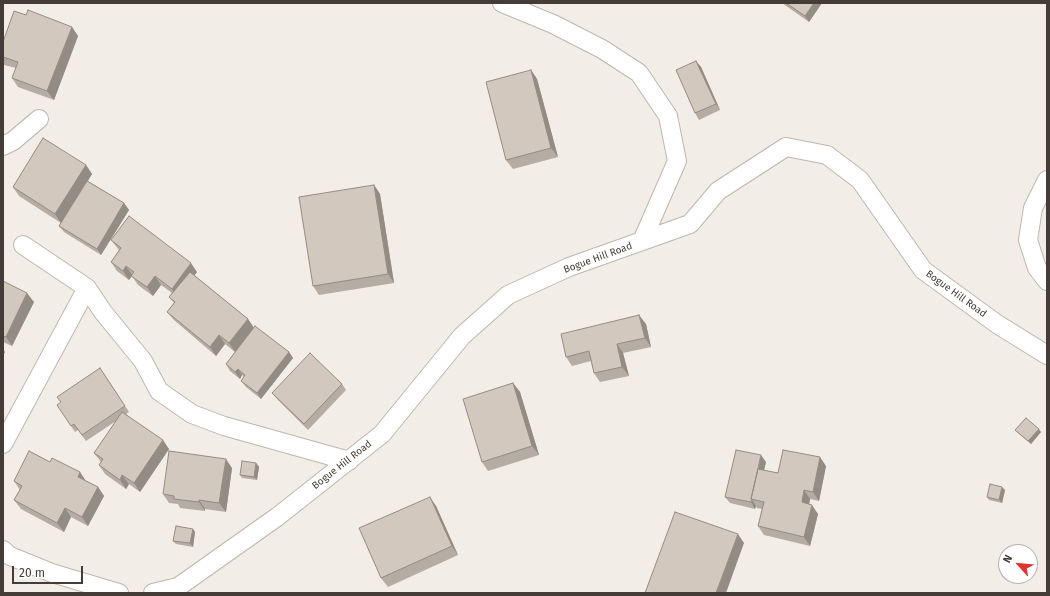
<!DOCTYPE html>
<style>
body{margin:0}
#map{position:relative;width:1050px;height:596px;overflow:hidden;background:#f2ede7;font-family:"Fira Sans",sans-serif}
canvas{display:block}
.frame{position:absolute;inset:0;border:4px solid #443d37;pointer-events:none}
.north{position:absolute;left:998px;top:544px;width:40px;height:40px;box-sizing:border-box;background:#fff;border:1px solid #b4b1af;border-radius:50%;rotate:297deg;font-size:11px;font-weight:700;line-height:16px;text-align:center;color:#443d37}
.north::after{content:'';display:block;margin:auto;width:14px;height:18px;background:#e1342f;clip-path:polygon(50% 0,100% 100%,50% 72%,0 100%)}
.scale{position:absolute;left:12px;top:566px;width:71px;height:18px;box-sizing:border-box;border:2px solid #443d37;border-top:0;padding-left:5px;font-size:12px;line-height:14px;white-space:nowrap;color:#443d37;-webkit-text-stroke:3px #fff;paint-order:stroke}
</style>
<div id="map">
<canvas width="1050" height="596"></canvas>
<div class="frame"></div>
<div class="north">N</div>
<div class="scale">20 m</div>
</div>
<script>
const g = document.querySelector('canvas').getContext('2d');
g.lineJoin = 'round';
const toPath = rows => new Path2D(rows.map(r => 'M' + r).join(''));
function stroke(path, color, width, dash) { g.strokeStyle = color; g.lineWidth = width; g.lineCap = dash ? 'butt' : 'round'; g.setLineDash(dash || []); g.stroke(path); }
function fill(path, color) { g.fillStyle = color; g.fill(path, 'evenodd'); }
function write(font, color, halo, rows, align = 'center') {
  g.font = font + ' "Fira Sans",sans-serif'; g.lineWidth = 3; g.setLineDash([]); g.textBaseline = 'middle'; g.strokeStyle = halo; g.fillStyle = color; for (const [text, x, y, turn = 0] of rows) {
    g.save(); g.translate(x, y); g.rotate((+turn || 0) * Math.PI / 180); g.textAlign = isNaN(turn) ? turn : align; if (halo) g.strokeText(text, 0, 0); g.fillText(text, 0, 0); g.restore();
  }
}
const minor = toPath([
 [502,3,553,24,602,49,639,73,668,116,677,161,642,241],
 [3,146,13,141,39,119],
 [1047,180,1033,208,1028,240,1037,268,1047,281],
 [23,245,87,288,103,312,143,361,159,391,192,414,224,426,349,461],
 [3,444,87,288],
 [3,550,10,556,52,573,119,593],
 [153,593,178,587,277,517,382,434,462,336,508,295,569,267,690,224,718,191,786,147,827,155,860,180,923,270,997,324,1047,355]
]);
stroke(minor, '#bfb7ae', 20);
stroke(minor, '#fff', 18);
fill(toPath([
 [782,3,822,3,809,22],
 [26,15,72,27,78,36,54,100,18,87,12,78,16,68,4,65,3,63,3,42],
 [696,61,701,67,720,110,699,120,695,113],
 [531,70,537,79,558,157,513,169,506,160],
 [86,165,92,174,88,181,124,203,129,210,101,255,64,232,59,226,61,223,19,196,13,187],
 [374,185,380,194,394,283,319,295,313,286],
 [111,240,197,272,194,275,248,319,254,328,289,352,293,358,261,399,246,387,241,381,244,377,242,375,240,379,230,371,226,364,245,339,235,352,225,344,216,356,174,320,167,312,174,303,169,297,172,293,161,285,153,296,138,285,132,276,129,280,117,271,111,262,119,250],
 [3,281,34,302,12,346,3,342],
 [646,324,651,347,623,353,629,376,600,382,594,373,591,361,572,366,566,357],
 [100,368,129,412,126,414,169,449,140,492,129,484,126,489,105,474,99,465,101,462,94,453,116,421,86,441,78,430,75,432,71,426,61,402],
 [513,383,520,392,539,455,488,471,482,462],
 [342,384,346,390,308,430,277,399,272,393],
 [1015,430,1041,432,1031,444,1018,433],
 [766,462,764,470,778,473,826,466,819,501,810,499,809,504,818,514,810,546,764,535,758,526,762,509,757,508,756,506,755,509,730,503,725,497],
 [256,463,259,467,257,480,242,478,240,475],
 [232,468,226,512,205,509,205,511,180,508,178,504,169,503,163,494],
 [14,481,86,481,98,487,104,496,88,526,71,517,64,532,21,509,14,500,20,490],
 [1005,490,1002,503,989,500,987,497],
 [436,506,458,555,388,587,381,578],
 [193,529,195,532,193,547,176,544,173,541]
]), '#b5aca3');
fill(toPath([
 [814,3,822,3,809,22,805,16],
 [72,27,78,36,54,100,47,91],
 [696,61,701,67,720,110,716,104],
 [531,70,537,79,558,157,551,148],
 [86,165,92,174,61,223,55,214],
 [374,185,380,194,394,283,388,274],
 [124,203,129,210,101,255,97,249],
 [191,263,197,272,178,298,172,289],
 [126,266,132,275,129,280,123,271],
 [155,276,161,285,153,296,147,287],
 [27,293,34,302,12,346,6,337],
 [639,315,646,324,651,347,645,338],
 [248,319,254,328,235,352,229,343],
 [219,335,225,344,216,356,210,347],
 [617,344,623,353,629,376,622,367],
 [3,349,5,352,3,356],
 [289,352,293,358,261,399,257,393],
 [238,369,242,375,240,379,235,372],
 [513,383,520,392,539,455,532,446],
 [1039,429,1041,432,1031,444,1028,441],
 [163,440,169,449,140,492,134,483],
 [761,455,766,462,757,500,752,499],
 [820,457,826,466,819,501,813,492],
 [226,459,232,468,226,512,219,503],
 [256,463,259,467,257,480,254,477],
 [80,472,86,481,78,477],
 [122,475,129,484,126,489,120,480],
 [98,487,104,496,88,526,82,517],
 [1002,487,1005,490,1002,503,999,500],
 [804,490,810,499,808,511,802,502],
 [430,497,436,506,458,555,452,546],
 [199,500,205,509,205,511,199,502],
 [752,500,756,506,755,509,751,502],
 [812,505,818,514,810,546,804,537],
 [65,508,71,517,64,532,57,523],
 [193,529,195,532,193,547,190,543],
 [738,534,744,543,726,593,716,593]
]), '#938c85');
const building = toPath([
 [786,3,814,3,805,16,786,3],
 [28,10,72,27,47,91,12,78,18,62,3,57,3,42,14,11,26,15,28,10],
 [696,61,716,104,695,113,676,70,696,61],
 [531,70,551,148,506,160,486,82,531,70],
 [43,138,86,165,55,214,13,187,43,138],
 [87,181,124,203,97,249,59,226,87,181],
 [374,185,388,274,313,286,299,197,374,185],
 [129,216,191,263,172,289,155,276,147,287,131,276,134,272,126,266,123,271,111,262,121,248,111,240,129,216],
 [190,272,248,319,229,343,219,335,210,347,167,312,175,302,169,297,190,272],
 [3,281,27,293,6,337,3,336,3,281],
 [639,315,645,338,617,344,622,367,594,373,589,351,566,357,561,334,639,315],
 [255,326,289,352,257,393,241,381,245,375,238,369,235,372,226,364,255,326],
 [310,353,342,384,304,424,272,393,310,353],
 [100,368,125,406,82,435,74,424,71,426,57,405,61,402,57,397,100,368],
 [513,383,532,446,482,462,463,399,513,383],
 [122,412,163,440,134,483,122,475,120,480,99,465,103,459,94,453,122,412],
 [1026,418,1039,429,1028,441,1015,430,1026,418],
 [736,450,761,455,751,499,752,500,751,502,725,497,736,450],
 [783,450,820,457,813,492,804,490,802,502,812,505,804,537,758,526,764,502,751,499,758,469,778,473,783,450],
 [29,451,50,462,52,458,80,472,78,477,98,487,82,517,65,508,57,523,14,500,22,486,14,481,29,451],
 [169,451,226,459,219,503,199,500,199,502,174,499,174,496,163,494,169,451],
 [242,461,256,463,254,477,240,475,242,461],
 [990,484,1002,487,999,500,987,497,990,484],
 [430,497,452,546,381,578,359,528,430,497],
 [675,512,738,534,716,593,645,593,675,512],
 [176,526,193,529,190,543,173,541,176,526]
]);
fill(building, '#d2c8be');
stroke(building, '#938c85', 1);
write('10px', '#443d37', '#fff', [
 ["Bogue Hill Road",598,258,-20],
 ["Bogue Hill Road",956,294,36],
 ["Bogue Hill Road",342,465,-38]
]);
</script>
